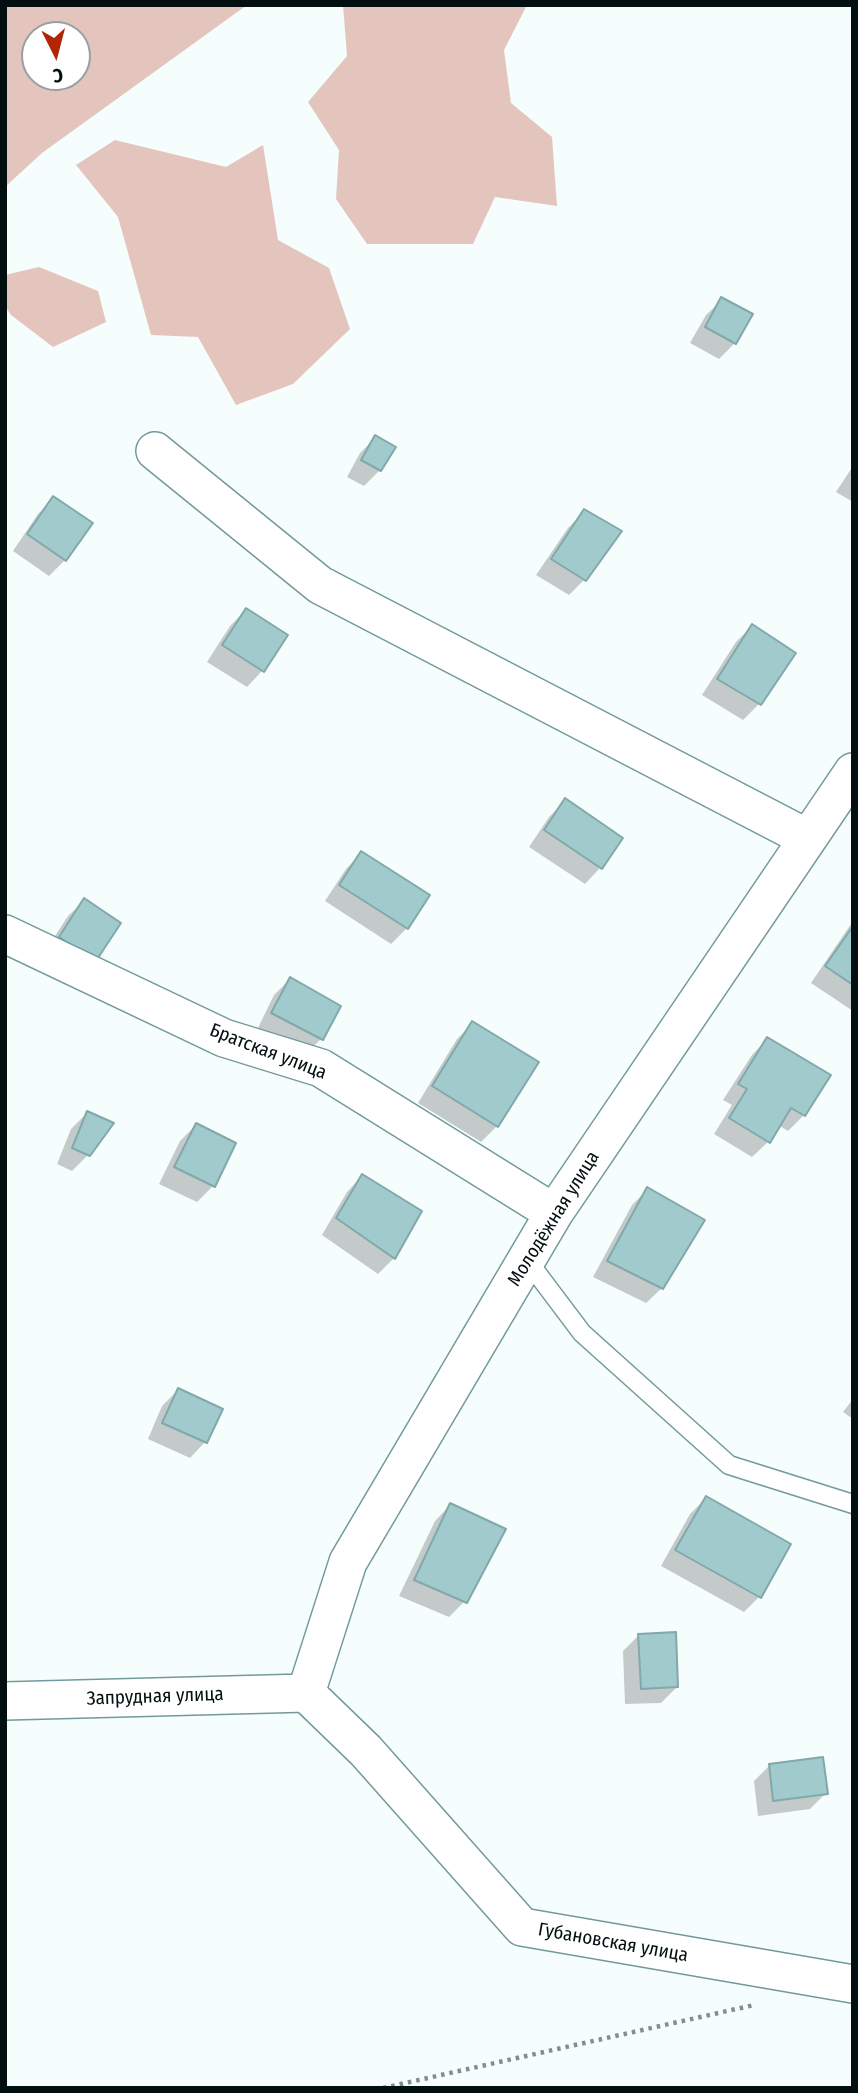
<!DOCTYPE html>
<meta charset="utf-8">
<style>
body{margin:0}
#map{position:relative;width:858px;height:2093px;overflow:hidden;background:#f5fdfd;font-family:"Fira Sans Condensed",sans-serif}
canvas{display:block}
.frame{position:absolute;inset:0;border:7px solid #020f10;pointer-events:none}
.north{position:absolute;left:21px;top:21px;width:70px;height:70px;box-sizing:border-box;background:#fff;border:2px solid #9a9f9f;border-radius:50%;rotate:174deg;font-size:19px;font-weight:700;line-height:28px;text-align:center;color:#020f10}
.north::after{content:'';display:block;margin:auto;width:24px;height:32px;background:#b12504;clip-path:polygon(50% 0,100% 100%,50% 72%,0 100%)}
</style>
<div id="map">
<canvas width="858" height="2093"></canvas>
<div class="frame"></div>
<div class="north">С</div>
</div>
<script>
const g = document.querySelector('canvas').getContext('2d');
g.lineJoin = 'round';
function fill(path, color) { g.fillStyle = color; g.fill(path, 'evenodd'); }
const toPath = rows => new Path2D(rows.map(r => 'M' + r).join(''));
function stroke(path, color, width, dash) { g.strokeStyle = color; g.lineWidth = width; g.lineCap = dash ? 'butt' : 'round'; g.setLineDash(dash || []); g.stroke(path); }
function write(font, color, halo, rows, align = 'center') {
  g.font = font + ' "Fira Sans Condensed",sans-serif'; g.lineWidth = 6; g.setLineDash([]); g.textBaseline = 'middle'; g.strokeStyle = halo; g.fillStyle = color; for (const [text, x, y, turn = 0] of rows) {
    g.save(); g.translate(x, y); g.rotate((+turn || 0) * Math.PI / 180); g.textAlign = isNaN(turn) ? turn : align; if (halo) g.strokeText(text, 0, 0); g.fillText(text, 0, 0); g.restore();
  }
}
fill(toPath([
 [5,5,247,5,42,153,5,187],
 [35,35,77,35,77,77,35,77],
 [343,5,527,5,504,50,511,103,552,137,557,206,495,197,473,244,367,244,336,199,339,150,308,102,347,56],
 [115,140,226,167,263,145,278,240,329,268,350,329,293,384,236,405,198,337,151,335,118,217,76,165],
 [39,267,98,291,106,322,53,347,11,315,5,306,5,275]
]), '#e3c5be');
fill(toPath([
 [722,300,735,343,719,359,690,343,706,315],
 [376,437,380,470,364,486,347,477,360,453],
 [853,466,853,502,836,492],
 [54,498,65,560,49,576,13,551,38,514],
 [584,512,585,579,569,595,536,575,568,528],
 [246,610,286,635,262,671,247,687,207,662,230,626],
 [752,626,793,654,759,704,743,720,702,695,736,642],
 [565,801,620,838,600,868,585,884,529,847,549,817],
 [361,853,407,928,391,944,325,901,346,869],
 [84,901,94,960,44,953,68,916],
 [853,921,853,1011,811,983],
 [290,979,339,1007,321,1039,305,1055,257,1030,274,995],
 [473,1023,497,1126,481,1142,418,1103,457,1039],
 [767,1039,804,1115,788,1131,778,1125,768,1142,752,1157,714,1134,732,1105,723,1100,752,1055],
 [87,1113,88,1155,72,1171,57,1164,71,1129],
 [196,1125,234,1143,213,1186,197,1202,159,1184,180,1141],
 [362,1176,394,1258,378,1274,322,1235,347,1192],
 [648,1189,662,1288,646,1303,593,1277,632,1205],
 [178,1390,205,1442,190,1458,148,1439,162,1406],
 [853,1399,853,1419,843,1412],
 [706,1498,759,1597,744,1612,661,1566,690,1514],
 [450,1505,465,1601,449,1617,399,1596,435,1521],
 [639,1635,677,1687,661,1703,625,1704,623,1651],
 [769,1766,826,1793,810,1809,758,1816,754,1781]
]), '#0003');
const building = toPath([
 [721,297,753,314,736,344,705,327,721,297],
 [375,435,396,447,381,471,361,460,375,435],
 [53,496,93,523,66,561,27,534,53,496],
 [584,509,622,531,586,581,551,559,584,509],
 [246,608,288,635,264,672,222,645,246,608],
 [752,624,796,653,761,705,717,679,752,624],
 [565,798,623,838,602,869,544,830,565,798],
 [361,851,430,895,408,929,339,885,361,851],
 [84,898,121,923,96,961,59,937,84,898],
 [853,926,853,985,825,966,853,926],
 [290,977,341,1006,323,1040,271,1013,290,977],
 [472,1021,539,1062,498,1127,432,1086,472,1021],
 [767,1037,831,1075,805,1116,791,1108,770,1143,729,1118,747,1089,738,1084,767,1037],
 [87,1111,114,1123,90,1156,72,1148,87,1111],
 [196,1123,236,1143,215,1187,174,1167,196,1123],
 [362,1174,422,1211,395,1259,336,1218,362,1174],
 [647,1187,705,1220,663,1289,607,1261,647,1187],
 [178,1388,223,1409,207,1443,162,1423,178,1388],
 [706,1496,791,1544,761,1598,675,1550,706,1496],
 [450,1503,506,1529,467,1603,414,1580,450,1503],
 [676,1632,678,1687,641,1689,638,1634,676,1632],
 [823,1757,828,1794,773,1801,769,1764,823,1757]
]);
fill(building, '#a0cacb');
stroke(building, '#81a8aa', 2);
const service = toPath([
 [527,1260,582,1333,729,1465,853,1504]
]);
const minor = toPath([
 [155,451,320,585,807,838],
 [5,934,224,1038,321,1068,554,1213],
 [306,1693,348,1562,554,1213,853,772],
 [306,1693,366,1751,522,1927,853,1984],
 [5,1701,306,1693]
]);
stroke(service, '#739a9b', 21);
stroke(minor, '#739a9b', 40);
stroke(toPath([
 [383,2088,754,2005]
]), '#828d8d', 4.5, [3.5, 5]);
stroke(service, '#fff', 18);
stroke(minor, '#fff', 37);
write('19px', '#020f10', '#fff', [
 ["Братская улица",268,1052,21],
 ["Молодёжная улица",554,1219,-58],
 ["Запрудная улица",155,1697,-2],
 ["Губановская улица",613,1943,10]
]);
</script>
